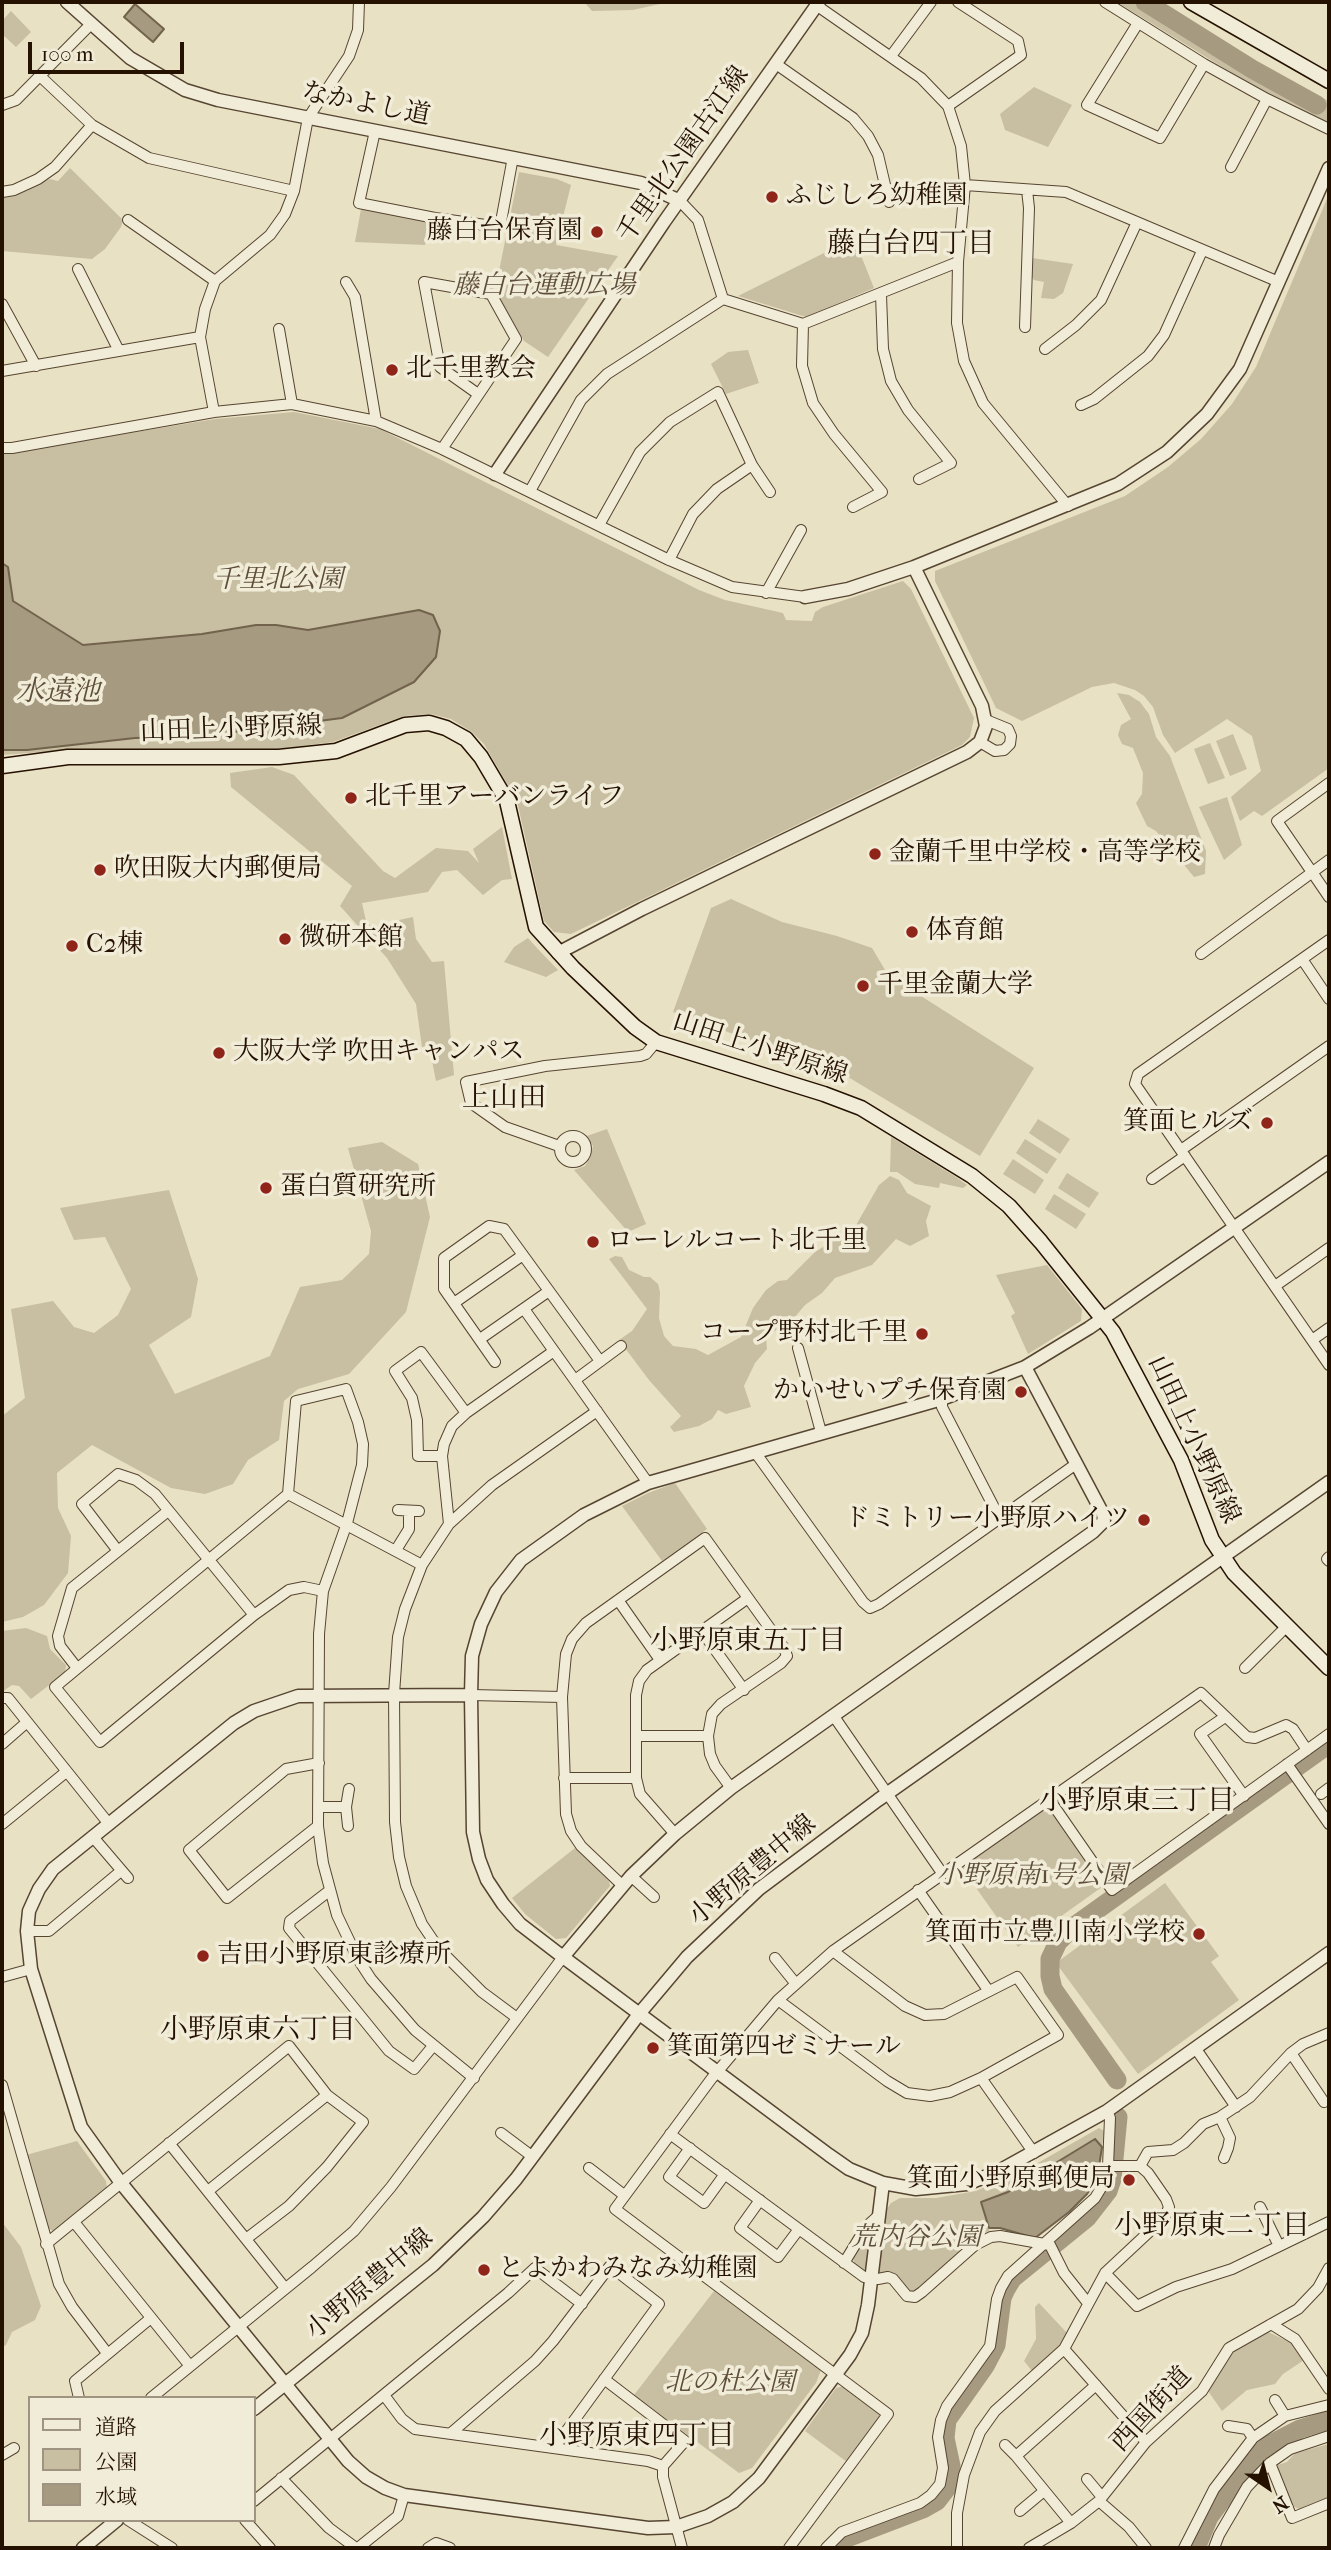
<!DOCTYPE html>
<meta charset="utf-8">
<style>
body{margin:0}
#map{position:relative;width:1331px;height:2550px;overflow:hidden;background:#e9e1c3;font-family:"IM FELL French Canon","Noto Serif JP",serif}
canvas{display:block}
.frame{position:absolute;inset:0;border:4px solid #251100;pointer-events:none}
.legend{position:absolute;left:28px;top:2396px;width:228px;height:126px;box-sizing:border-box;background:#f1ecd8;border:2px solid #9f9482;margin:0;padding:9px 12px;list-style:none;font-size:21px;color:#251100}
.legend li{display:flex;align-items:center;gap:14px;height:35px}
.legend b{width:35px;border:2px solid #9f9482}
.north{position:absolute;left:1233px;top:2452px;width:70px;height:70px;-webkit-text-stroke:5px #f1ecd8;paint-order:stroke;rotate:145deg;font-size:19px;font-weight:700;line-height:28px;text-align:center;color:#251100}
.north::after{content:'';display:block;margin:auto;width:24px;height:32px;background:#251100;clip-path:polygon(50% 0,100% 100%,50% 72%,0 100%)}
.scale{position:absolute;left:28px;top:42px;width:156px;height:32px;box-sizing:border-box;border:4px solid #251100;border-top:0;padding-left:9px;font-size:21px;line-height:24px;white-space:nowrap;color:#251100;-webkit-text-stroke:5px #f1ecd8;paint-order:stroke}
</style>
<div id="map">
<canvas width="1331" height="2550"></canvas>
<div class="frame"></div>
<ul class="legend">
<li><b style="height:9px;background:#f1ecd8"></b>道路</li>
<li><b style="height:19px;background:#c8bea2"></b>公園</li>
<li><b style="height:19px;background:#a69a81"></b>水域</li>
</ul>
<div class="north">N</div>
<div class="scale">100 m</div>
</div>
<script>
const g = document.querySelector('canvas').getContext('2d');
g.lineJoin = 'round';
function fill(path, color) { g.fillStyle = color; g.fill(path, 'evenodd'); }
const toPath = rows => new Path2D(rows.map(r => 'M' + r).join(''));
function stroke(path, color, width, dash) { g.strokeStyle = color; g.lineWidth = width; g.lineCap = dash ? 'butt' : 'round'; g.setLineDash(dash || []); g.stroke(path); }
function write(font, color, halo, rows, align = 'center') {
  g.font = font + ' "IM FELL French Canon","Noto Serif JP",serif'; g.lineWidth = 7; g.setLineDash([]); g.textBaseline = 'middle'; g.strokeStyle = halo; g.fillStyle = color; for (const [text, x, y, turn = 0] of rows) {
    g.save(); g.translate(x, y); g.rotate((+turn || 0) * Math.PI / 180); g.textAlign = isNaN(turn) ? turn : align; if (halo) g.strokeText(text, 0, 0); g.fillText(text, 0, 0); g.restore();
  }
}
fill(toPath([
 [584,2,669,2,633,10,592,11],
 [1117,2,1142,2,1252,71,1317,107,1323,98,1329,101,1329,124,1245,81],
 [11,11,31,32,16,47,2,34,2,21],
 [1034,87,1072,105,1048,147,1005,130,1000,114],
 [70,168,123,220,121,227,105,249,92,259,2,251,2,195,17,193,50,179,58,181],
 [519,172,557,179,571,185,556,245,618,256,548,357,524,341,495,291],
 [1329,194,1329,768,1262,816,1254,811,1240,821,1231,797,1261,771,1252,736,1227,719,1175,753,1163,735,1153,707,1144,696,1135,690,1114,683,1092,687,1022,721,996,708,935,581,935,571,1125,496,1168,467,1201,439,1232,404,1256,367],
 [361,209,430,222,425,245,355,242],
 [854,238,874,288,806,317,738,296],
 [1032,258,1073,264,1063,293,1054,299,1041,298,1044,282,1034,280,1031,275],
 [748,350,759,383,726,394,711,364,728,352],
 [294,412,380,429,699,590,725,600,783,613,786,620,812,621,815,612,823,607,903,581,911,589,974,718,970,737,962,745,571,934,554,932,544,921,517,801,484,744,472,732,451,719,431,714,404,716,333,742,278,749,84,749,2,755,2,454,215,419],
 [1117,693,1129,695,1140,702,1149,714,1156,737,1170,756,1206,851,1205,874,1194,877,1156,831,1147,826,1136,803,1142,794,1143,773,1133,748,1122,744,1118,735,1121,725,1131,719],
 [1233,734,1247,769,1230,776,1216,741],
 [1210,743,1225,778,1208,784,1194,749],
 [272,767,294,775,383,871,395,878,436,848,468,851,479,863,473,849,502,827,512,879,502,880,483,895,457,870,442,872,428,892,362,903,366,921,382,936,398,927,399,920,413,917,416,939,432,962,444,961,454,1075,436,1081,430,1051,422,1047,416,1004,387,958,340,906,352,886,231,787,230,773],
 [1227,797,1242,845,1224,860,1199,807],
 [731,899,782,922,837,936,872,948,888,975,1034,1068,980,1156,843,1074,673,1012,711,908],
 [528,938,536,947,558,970,546,977,504,962,514,947],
 [1038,1119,1070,1139,1060,1154,1029,1133],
 [607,1129,646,1224,628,1232,574,1170,585,1166,590,1158,593,1146,587,1136],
 [891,1137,956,1177,967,1185,963,1188,940,1183,939,1188,915,1184,897,1172,890,1172],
 [1025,1139,1057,1159,1047,1174,1016,1153],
 [382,1142,418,1164,430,1217,406,1312,349,1374,298,1389,284,1401,279,1440,248,1460,233,1484,205,1494,171,1488,92,1445,57,1473,58,1508,71,1536,68,1573,44,1605,23,1617,2,1622,2,1416,25,1398,11,1309,53,1301,74,1327,94,1333,118,1315,131,1289,105,1237,74,1240,60,1208,169,1190,198,1279,191,1317,149,1345,175,1394,270,1356,300,1287,342,1280,369,1254,371,1231,348,1148],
 [1013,1159,1044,1180,1035,1194,1003,1174],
 [1067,1173,1099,1193,1089,1208,1058,1188],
 [890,1176,899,1180,907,1193,931,1206,926,1221,929,1236,910,1246,896,1239,872,1265,835,1278,822,1293,805,1305,794,1318,766,1337,767,1349,755,1363,744,1386,751,1407,726,1414,718,1410,712,1419,699,1426,674,1432,670,1427,681,1416,649,1380,619,1340,632,1331,647,1309,609,1259,615,1256,622,1257,629,1270,644,1277,650,1277,658,1284,660,1292,659,1318,664,1336,673,1346,696,1349,708,1355,741,1337,753,1308,766,1290,778,1281,787,1280,815,1252,855,1227,879,1185],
 [1054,1194,1086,1214,1076,1229,1045,1209],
 [1047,1265,1082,1309,1081,1321,1028,1354,1011,1316,1015,1313,996,1275],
 [675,1483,707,1529,662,1561,622,1506,648,1493],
 [26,1628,47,1636,50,1649,66,1665,65,1673,31,1699,19,1686,12,1685,2,1692,2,1631],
 [1042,1810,1051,1812,1102,1887,1018,1947,962,1868],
 [575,1848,609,1881,610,1886,566,1938,556,1939,525,1914,512,1898],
 [1165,1883,1219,1956,1211,1962,1239,2000,1138,2074,1056,1963],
 [1099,2128,1104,2131,1102,2147,1095,2139,1008,2192,981,2201,990,2233,980,2236,915,2293,909,2293,883,2275,862,2270,854,2263,853,2257,867,2237,891,2203,900,2198,936,2198,976,2191,1029,2168],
 [77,2141,106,2181,107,2189,54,2232,47,2227,26,2155],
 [2,2222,21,2247,41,2306,35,2320,12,2332,6,2345,2,2347],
 [714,2291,821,2370,816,2383,752,2468,739,2473,634,2395],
 [1039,2303,1067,2333,1062,2344,1032,2371,1024,2361,1036,2339,1035,2307],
 [1266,2331,1294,2344,1304,2360,1283,2374,1275,2384,1247,2390,1222,2411,1208,2391,1210,2385,1229,2355],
 [844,2386,879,2413,879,2419,847,2462,805,2431,836,2388],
 [1329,2444,1329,2497,1299,2509,1293,2506,1278,2469,1278,2465,1287,2462,1295,2453]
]), '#c8bea2');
const water = toPath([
 [135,4,164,29,153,42,124,17,135,4],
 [2,563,8,567,13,601,83,645,202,634,256,625,276,625,308,630,419,610,433,615,440,631,436,657,414,682,342,718,203,736,135,738,27,750,2,750,2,563],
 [1095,2139,1102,2147,1097,2180,1087,2194,1069,2212,1035,2238,1000,2228,989,2228,981,2202,1008,2192,1095,2139]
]);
fill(water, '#a69a81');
stroke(water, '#72634d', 2);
stroke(toPath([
 [1145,2,1252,69,1317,105],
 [1117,2080,1053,1989,1050,1976,1050,1959,1058,1942,1073,1927,1329,1744],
 [833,2548,842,2540,923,2509,937,2501,947,2488,951,2466,945,2438,947,2420,985,2366,996,2345,1002,2298,1006,2289,1012,2279,1087,2218,1108,2191,1112,2179,1118,2117],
 [1196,2548,1209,2517,1253,2458,1271,2444,1300,2429,1329,2420]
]), '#a69a81', 19);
const minor = toPath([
 [1105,2,1204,64,1267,99,1329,129],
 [816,5,921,78,948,106,961,146,965,185,958,262,957,323,964,361,983,403,1068,506],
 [1138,23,1087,105,1160,138,1204,64],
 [891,56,931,2],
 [776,64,853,118,868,136,878,155,889,202],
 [41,77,92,125,149,158,294,191],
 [2,105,16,100,91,24],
 [948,106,1021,55,1018,41,958,2],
 [375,131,359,203,435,218,500,227,513,157],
 [1231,167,1267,99],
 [965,185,1066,192,1279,282],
 [2,192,14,190,38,179,55,167,92,125],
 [680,201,698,220,723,299],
 [128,220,215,281],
 [78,269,119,351],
 [346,282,355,297,376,421],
 [881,295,883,349,891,381,908,410,951,463,919,479],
 [2,304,36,366],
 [803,324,958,262],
 [1025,327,1029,208,1027,190],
 [279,329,292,404],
 [1045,349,1076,325,1101,300,1137,222],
 [2,371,200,337],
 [1081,405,1094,399,1148,356,1164,335,1202,251],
 [214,412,200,337,205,309,215,281,270,235,285,214,294,191,308,118,349,56,358,30,359,2],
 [2,448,12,448,214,412,292,404,376,421,442,449,669,560,732,587,805,597],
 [442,449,516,339,491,294,424,282,440,367,478,394],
 [752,465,770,492],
 [530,491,581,400,607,374,723,299,803,324,802,366,813,403,834,434,882,492,853,507],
 [599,525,640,452,670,422,718,392,752,465,717,489,693,514,669,560],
 [766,593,801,530],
 [980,742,995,751,1004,750,1010,744,1011,736,1008,729,986,720],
 [1329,783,1277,821,1329,897],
 [1329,940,1138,1074,1135,1084,1329,1365],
 [1201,954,1329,860],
 [1302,959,1329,999],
 '560 1149a13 13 0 1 1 26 0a13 13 0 1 1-26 0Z',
 [559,1146,505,1127,471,1103,466,1082,545,1066,640,1056,646,1054,656,1042],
 [1181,1150,1329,1046],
 [1152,1179,1185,1156],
 [1275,1286,1329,1248],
 [454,1303,523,1255],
 [524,1309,648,1483],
 [480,1339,549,1291],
 [1312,1340,1329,1328],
 [798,1348,821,1432],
 [495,1362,444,1289,444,1258,489,1226,504,1229,600,1361],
 [575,1380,621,1346],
 [942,1399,942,1407,999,1517],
 [755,1452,863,1602,870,1608,879,1604,1076,1464],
 [442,1456,418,1456,417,1420,412,1398,395,1371,421,1352,466,1413],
 [288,1494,422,1565],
 [398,1510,419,1511],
 [449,1524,442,1456,444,1444,452,1426,466,1413,554,1351],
 [396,1550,409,1529,409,1511],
 [118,1551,82,1504,118,1474,136,1480,155,1494,254,1615],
 [1329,1557,1327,1559,1329,1561],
 [323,1591,304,1587,289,1590,254,1615,100,1742,55,1687,288,1494,296,1401,346,1389,358,1422,363,1444,362,1465,347,1523,323,1591,319,1634,318,1826,323,1863,337,1915,358,1959,371,1979,415,2030,474,2078],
 [618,1600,660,1660],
 [701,1630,744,1690],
 [77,1668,60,1646,58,1636,72,1588,168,1511],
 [1245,1668,1287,1626],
 [471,1695,562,1697],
 [2,1698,8,1698,109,1824],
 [833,1715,942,1873],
 [1225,1717,1200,1734,1244,1796],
 [637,1736,708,1736],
 [2,1744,26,1723],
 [1287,1764,1329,1824],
 [564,1778,636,1778,640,1794,675,1834],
 [636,1778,636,1695,639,1681,647,1670,748,1598],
 [1321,1794,1329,1788],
 [1049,1799,1112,1890,1329,1734],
 [318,1807,346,1807],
 [2,1824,66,1772],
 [318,1826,227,1898,189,1850,286,1769,319,1763],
 [348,1826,346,1807,349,1789],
 [93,1837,128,1878],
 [631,1876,654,1897],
 [623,1886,581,1846,571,1831,566,1814,562,1697,566,1654,572,1639,586,1623,705,1538,784,1648,787,1656,781,1663,721,1704,712,1714,708,1736,710,1754,715,1766,731,1788],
 [918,1890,988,1990],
 [329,1891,290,1921,289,1928,389,2051,414,2069,433,2046],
 [27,1931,49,1931,121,1871],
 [775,1958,796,1984],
 [2,1977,31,1969],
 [778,2000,887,2081,907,2093,930,2096,950,2092,981,2078,1058,2035,1017,1977,944,2014,925,2015,905,2006,833,1951],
 [517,2018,482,1992,439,1949,422,1924,406,1886,399,1857,395,1822,394,1694,398,1637,405,1609,422,1565,449,1524,492,1485,597,1411],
 [1196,2049,1236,2107],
 [1291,2053,1324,2102],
 [981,2078,1034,2153],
 [2,2085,59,2284,72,2307,107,2353],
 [1220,2117,1230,2138,1228,2148,1224,2158],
 [501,2133,533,2157],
 [670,2134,864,2277,878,2279,888,2277,893,2279,907,2296,915,2297,922,2292,975,2245,991,2237,1000,2236,1050,2245,1064,2273,1087,2302],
 [169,2143,285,2288],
 [690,2148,669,2177,704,2203,725,2174],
 [1140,2166,1148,2152,1173,2150,1184,2143,1203,2124,1220,2117,1250,2097,1291,2053,1303,2044,1329,2033],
 [589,2168,624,2195],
 [208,2191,327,2095],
 [760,2200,740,2228,778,2257,799,2229],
 [1260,2207,1279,2246],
 [74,2222,190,2366],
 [46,2244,289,2046,327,2095,363,2122,327,2167,289,2206,246,2239],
 [844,2263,866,2227,877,2217],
 [1105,2273,1137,2306,1176,2287,1232,2269,1329,2222],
 [1271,2324,1295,2339,1329,2389],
 [1064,2349,1146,2442],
 [604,2379,685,2441,663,2466],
 [384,2395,402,2419,415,2429,648,2461,663,2466,663,2477,682,2548],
 [79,2398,75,2381,151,2318],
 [151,2398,312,2267,354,2231,391,2187,563,1957],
 [1275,2400,1285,2416],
 [1228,2426,1247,2429,1253,2438],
 [451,2433,535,2361,553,2341,610,2266,659,2304,554,2448],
 [1005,2445,1016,2456],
 [2,2455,14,2448],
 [1270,2463,1292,2518,1329,2503],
 [281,2478,329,2528,356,2548],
 [1087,2479,1102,2497],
 [254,2501,508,2293,535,2268,582,2304],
 [1099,2501,1129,2527,1146,2548],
 [1020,2511,1044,2491],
 [128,2520,172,2548],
 [245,2520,270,2548],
 [1071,2523,1016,2456,1096,2385],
 [358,2548,398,2516,404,2495],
 [428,2548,436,2543,450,2548],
 [789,2548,888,2414,615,2209,712,2078,778,2000,833,1951,1201,1693,1247,1737,1255,1738,1286,1725,1293,1729,1307,1750],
 [826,2548,842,2532,920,2503,931,2495,940,2484,943,2468,938,2437,941,2420,947,2406,990,2346,997,2299,1001,2288,1008,2276,1095,2198,1104,2183,1108,2166,1110,2118,1107,2111],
 [957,2548,957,2513,964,2475,980,2432,995,2411,1064,2349,1105,2273,1165,2217,1169,2207,1166,2199,1148,2173,1140,2166,1108,2166],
 [1029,2548,1071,2523,1099,2501,1146,2442,1202,2391,1229,2348,1298,2309,1318,2288,1329,2268],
 [1184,2548,1214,2489,1253,2438,1285,2416,1329,2405],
 [1214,2548,1219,2535,1247,2487,1270,2463,1290,2449,1329,2436]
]);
const tertiary = toPath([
 [67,2,130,58,185,90,218,100,641,183,680,201],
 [495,474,664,222,819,2],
 [805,597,848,589,914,567],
 [558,953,642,909,967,752,980,742,986,726,982,706,914,567,1118,484,1167,452,1207,414,1240,369,1329,168],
 [1329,1162,1089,1328,1025,1367,942,1399,648,1483,584,1515,521,1560,496,1592,481,1624,472,1656,471,1695,473,1832,479,1859,487,1880,503,1904,520,1924,563,1957,829,2155,849,2169,883,2183,916,2189,967,2184,997,2172,1107,2111,1329,1953],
 [471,1695,298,1696,254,1711,234,1723,53,1869,39,1889,29,1911,27,1931,31,1969,81,2127,121,2183,348,2461,366,2477,385,2488,404,2495,648,2528,676,2527,708,2516,733,2502,759,2478,850,2355,862,2333,868,2305,883,2183],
 [563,1957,631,1876,675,1834,731,1788,1093,1532,1104,1521,1103,1514,1025,1367],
 [254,2409,433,2265,483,2217,516,2179,639,2014,687,1957,759,1889,878,1800,1329,1482],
 [83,2548,117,2520]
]);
const secondary = toPath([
 [1191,2,1329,81],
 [2,766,68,757,279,757,336,751,405,725,429,723,446,728,466,739,481,757,507,801,536,927,573,968,635,1027,656,1042,824,1094,861,1108,972,1176,1009,1206,1041,1242,1113,1332,1181,1460,1212,1540,1234,1573,1329,1668]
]);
stroke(minor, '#564531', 12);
stroke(tertiary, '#564531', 15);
stroke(secondary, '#251100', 17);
stroke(minor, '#f1ecd8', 10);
stroke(tertiary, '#f1ecd8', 12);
stroke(secondary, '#f1ecd8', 14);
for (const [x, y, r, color] of [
 [772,197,7,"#8f2418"],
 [597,232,7,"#8f2418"],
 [392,370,7,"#8f2418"],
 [351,798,7,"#8f2418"],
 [875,854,7,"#8f2418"],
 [100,870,7,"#8f2418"],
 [912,932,7,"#8f2418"],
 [285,939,7,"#8f2418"],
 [72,946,7,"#8f2418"],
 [863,986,7,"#8f2418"],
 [219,1053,7,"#8f2418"],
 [1267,1123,7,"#8f2418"],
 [266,1188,7,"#8f2418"],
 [593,1242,7,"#8f2418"],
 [922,1334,7,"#8f2418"],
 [1021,1392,7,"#8f2418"],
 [1144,1520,7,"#8f2418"],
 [1199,1934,7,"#8f2418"],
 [203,1956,7,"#8f2418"],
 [653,2048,7,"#8f2418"],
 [1129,2180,7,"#8f2418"],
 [484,2270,7,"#8f2418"]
]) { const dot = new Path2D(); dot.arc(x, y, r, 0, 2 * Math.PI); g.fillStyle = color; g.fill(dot); stroke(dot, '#f1ecd8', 2.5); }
write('26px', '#251100', '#f1ecd8', [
 ["なかよし道",366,105,11],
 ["千里北公園古江線",684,155,-55],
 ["山田上小野原線",231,730,-2],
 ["山田上小野原線",760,1049,18],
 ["山田上小野原線",1193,1440,65],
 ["小野原豊中線",753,1871,-40],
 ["小野原豊中線",370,2285,-40],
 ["西国街道",1152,2410,-47]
]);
write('26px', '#251100', '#f1ecd8', [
 ["ふじしろ幼稚園",786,197],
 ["藤白台保育園",583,232,"right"],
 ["北千里教会",406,370],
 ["北千里アーバンライフ",365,798],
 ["金蘭千里中学校・高等学校",889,854],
 ["吹田阪大内郵便局",114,870],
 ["体育館",926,932],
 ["微研本館",299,939],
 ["C2棟",86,946],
 ["千里金蘭大学",877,986],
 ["大阪大学 吹田キャンパス",233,1053],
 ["箕面ヒルズ",1253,1123,"right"],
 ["蛋白質研究所",280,1188],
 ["ローレルコート北千里",607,1242],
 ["コープ野村北千里",908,1334,"right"],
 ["かいせいプチ保育園",1007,1392,"right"],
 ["ドミトリー小野原ハイツ",1130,1520,"right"],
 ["箕面市立豊川南小学校",1185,1934,"right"],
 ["吉田小野原東診療所",217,1956],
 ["箕面第四ゼミナール",667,2048],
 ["箕面小野原郵便局",1115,2180,"right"],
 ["とよかわみなみ幼稚園",498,2270]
], 'left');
write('italic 26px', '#5e4e39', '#f1ecd8', [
 ["藤白台運動広場",544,287],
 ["千里北公園",278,581],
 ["小野原南1号公園",1032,1877],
 ["荒内谷公園",916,2239],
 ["北の杜公園",730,2384]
]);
write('28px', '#251100', '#f1ecd8', [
 ["藤白台四丁目",911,245],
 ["上山田",504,1099],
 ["小野原東五丁目",748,1642],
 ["小野原東三丁目",1137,1802],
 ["小野原東六丁目",258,2031],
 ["小野原東二丁目",1212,2227],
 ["小野原東四丁目",637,2437]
]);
write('italic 28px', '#5f4f3a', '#f1ecd8', [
 ["水遠池",58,693]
]);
</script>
